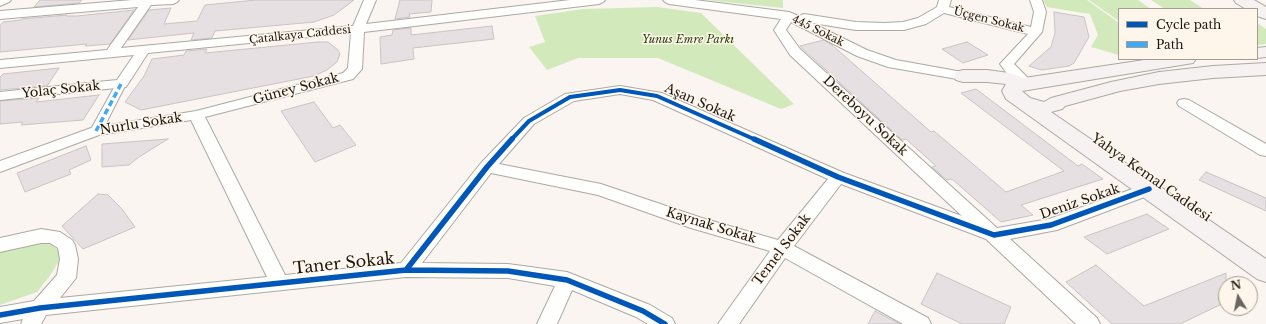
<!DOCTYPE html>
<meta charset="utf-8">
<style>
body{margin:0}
#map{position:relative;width:1266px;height:324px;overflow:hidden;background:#faf5f0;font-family:"Libre Baskerville",serif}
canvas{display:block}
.legend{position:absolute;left:1118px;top:8px;width:140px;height:52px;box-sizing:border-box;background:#fff6eb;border:1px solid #a49d94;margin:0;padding:5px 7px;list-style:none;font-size:12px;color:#1b1712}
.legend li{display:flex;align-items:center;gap:8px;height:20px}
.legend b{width:20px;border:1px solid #a49d94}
.north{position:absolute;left:1218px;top:276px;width:40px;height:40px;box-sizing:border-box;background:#fff6eb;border:1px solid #a49d94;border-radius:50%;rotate:350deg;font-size:11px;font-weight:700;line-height:16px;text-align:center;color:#1b1712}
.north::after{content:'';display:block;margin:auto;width:14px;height:18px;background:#696560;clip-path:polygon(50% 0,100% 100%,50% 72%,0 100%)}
</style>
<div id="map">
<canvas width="1266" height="324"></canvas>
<ul class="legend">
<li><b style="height:5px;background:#0057b8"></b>Cycle path</li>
<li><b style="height:5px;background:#3fa9f5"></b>Path</li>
</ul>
<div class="north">N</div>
</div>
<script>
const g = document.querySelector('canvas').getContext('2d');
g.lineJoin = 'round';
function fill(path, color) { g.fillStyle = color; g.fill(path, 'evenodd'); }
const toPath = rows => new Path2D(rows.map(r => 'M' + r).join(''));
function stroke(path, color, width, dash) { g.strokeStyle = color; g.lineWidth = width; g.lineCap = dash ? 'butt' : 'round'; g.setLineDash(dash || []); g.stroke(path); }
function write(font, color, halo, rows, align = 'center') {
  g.font = font + ' "Libre Baskerville",serif'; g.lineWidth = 3; g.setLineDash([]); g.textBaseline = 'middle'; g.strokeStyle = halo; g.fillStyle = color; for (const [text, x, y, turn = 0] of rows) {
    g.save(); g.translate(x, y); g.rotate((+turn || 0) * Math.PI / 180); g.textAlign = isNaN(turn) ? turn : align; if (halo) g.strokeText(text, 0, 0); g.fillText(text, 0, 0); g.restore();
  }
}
fill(toPath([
 [706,0,783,0,783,8],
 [1043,0,1087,0,1119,23,1119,55,1091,47,1098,35,1090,14,1047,7],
 [1089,0,1138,0,1151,9,1119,9,1119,21],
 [1151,0,1190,0,1204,9,1165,9],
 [657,7,701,13,794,104,781,109,658,58,578,58,547,70,529,47,545,42,535,16,583,9],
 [1257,23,1266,29,1266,44,1257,45],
 [49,242,59,251,59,261,49,277,37,292,0,305,0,252,29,244]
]), '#d2e9bb');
const building = toPath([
 [40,0,82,0,79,3,34,7,40,0],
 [256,0,354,0,334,15,314,22,215,31,212,38,191,40,194,33,128,40,149,10,171,8,164,24,197,21,205,5,256,0],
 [400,0,432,0,431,12,409,14,410,17,395,19,400,0],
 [134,10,110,44,85,46,87,44,0,52,0,26,3,22,21,20,22,19,67,15,66,16,77,16,134,10],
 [1054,12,1084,17,1089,37,1074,63,1069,66,1042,70,1038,69,1029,66,1051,47,1055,33,1054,12],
 [492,26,494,39,413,48,414,59,381,64,380,37,392,35,393,30,411,28,411,35,492,26],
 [824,40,832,45,931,132,934,131,1006,192,1064,171,961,93,976,89,1078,166,1082,164,1103,179,1021,205,1033,215,1001,222,952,179,947,180,932,167,936,166,906,139,902,140,800,46,824,40],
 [318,42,328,42,338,50,340,54,337,62,327,70,314,76,141,110,125,102,144,76,152,59,184,55,186,51,207,49,205,53,318,42],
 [967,42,988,55,963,63,942,49,967,42],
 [59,68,47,86,0,90,0,77,3,74,59,68],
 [99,95,83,120,21,125,23,122,0,124,0,101,39,98,36,102,99,95],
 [314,102,333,128,340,125,356,145,315,162,281,111,314,102],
 [168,139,139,157,129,165,102,167,102,144,168,139],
 [86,146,91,160,69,170,71,174,25,192,17,173,86,146],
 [1206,172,1266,198,1266,211,1199,180,1206,172],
 [98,194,108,195,122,209,135,227,83,249,62,226,98,194],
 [1147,214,1169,229,1107,254,1084,237,1147,214],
 [1096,265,1144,306,1226,273,1226,302,1180,324,1112,324,1066,282,1096,265],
 [937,273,1011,307,1004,324,962,324,921,304,937,273],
 [875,311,896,322,900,324,868,324,875,311]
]);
fill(building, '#e6e0e3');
stroke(building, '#c7c4c3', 1);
const pedestrian = toPath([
 [121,81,126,84,102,131,100,134,96,135,92,134,90,131,116,84,121,81]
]);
const minor = toPath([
 [0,0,11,0,9,2,0,6,0,0],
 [132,0,179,0,177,2,173,4,151,5,121,48,353,26,364,0,376,0,366,24,570,0,605,0,603,2,599,4,364,32,362,69,353,79,205,117,285,275,401,263,481,163,524,118,565,94,620,86,662,93,844,173,962,216,790,55,774,30,781,19,669,4,665,2,663,0,695,0,789,12,799,16,804,14,856,22,884,23,903,22,918,18,937,7,939,0,951,0,949,7,1031,27,1034,12,1030,0,1042,0,1046,12,1042,32,1014,64,1034,84,1032,87,1027,88,1022,87,1008,75,1000,64,1028,34,944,13,926,24,904,30,856,30,812,23,867,50,896,60,968,73,970,76,968,79,963,80,888,67,857,56,791,22,786,30,800,49,997,228,1049,219,1149,183,1155,185,1157,189,1155,193,1057,230,1010,239,1097,318,1100,324,1076,324,986,239,841,184,794,246,928,318,931,324,903,324,785,258,739,324,718,324,770,251,691,228,598,195,491,173,422,263,508,264,567,272,650,305,672,318,675,324,648,324,636,317,572,290,557,324,537,324,555,286,508,278,406,277,46,315,41,324,21,324,23,319,0,323,0,307,34,301,57,275,60,259,58,248,50,243,41,243,0,252,0,238,41,229,60,232,72,240,75,245,78,259,76,278,60,298,267,277,191,120,99,135,0,172,0,161,91,128,196,111,343,73,348,68,351,33,148,53,126,87,0,100,0,92,117,80,134,55,0,68,0,60,107,50,138,7,0,19,0,11,132,0],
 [620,94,653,100,828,179,778,240,702,218,601,184,499,164,534,124,574,101,620,94],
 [1184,99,1189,100,1266,144,1266,156,1260,155,1179,106,1177,103,1179,100,1184,99]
]);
const secondary = toPath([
 [1234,0,1254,0,1266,7,1266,19,1257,16,1257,9,1246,9,1236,3,1234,0],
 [1266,47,1266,57,1257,58,1257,48,1266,47],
 [1151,59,1196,59,1193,63,1187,64,1022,91,1030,98,1044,102,1051,98,1111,82,1159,72,1213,66,1266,63,1266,75,1213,78,1159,84,1120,91,1065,106,1062,109,1051,112,1266,259,1266,282,1257,279,1006,99,1002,91,1006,84,987,82,963,82,956,80,954,76,956,72,963,70,987,70,1009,73,1024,78,1151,59]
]);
stroke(pedestrian, '#aca9a4', 2);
stroke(minor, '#aca9a4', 2);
stroke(secondary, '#aca9a4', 2);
fill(pedestrian, '#fefefd');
fill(minor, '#fefefd');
fill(secondary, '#f7f2f2');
stroke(toPath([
 [96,131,121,84]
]), '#3fa9f5', 3.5, [6, 3.5]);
stroke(toPath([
 [511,140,529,121,570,97,620,90,657,96,756,140]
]), '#0057b8', 4);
stroke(toPath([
 [754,139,838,177,994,235,1051,225,1149,189],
 [406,270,487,167,512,139],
 [0,315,40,308,406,270,508,271,567,280,643,311,665,324]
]), '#0057b8', 5.5);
write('11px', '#1b1712', '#fff6eb', [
 ["Üçgen Sokak",989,20,14],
 ["445 Sokak",818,31,26],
 ["Çatalkaya Caddesi",300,35,-6]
]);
write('italic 11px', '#244006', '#fff6eb', [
 ["Yunus Emre Parkı",688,40]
]);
write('13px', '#1b1712', '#fff6eb', [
 ["Güney Sokak",296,89,-15],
 ["Yolaç Sokak",61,90,-6],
 ["Aşan Sokak",700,103,24],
 ["Dereboyu Sokak",865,116,43],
 ["Nurlu Sokak",141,124,-9],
 ["Yahya Kemal Caddesi",1151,178,35],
 ["Deniz Sokak",1080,202,-19],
 ["Kaynak Sokak",711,226,17],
 ["Temel Sokak",782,250,-53]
]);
write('16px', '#1b1712', '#fff6eb', [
 ["Taner Sokak",344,264,-6]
]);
</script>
